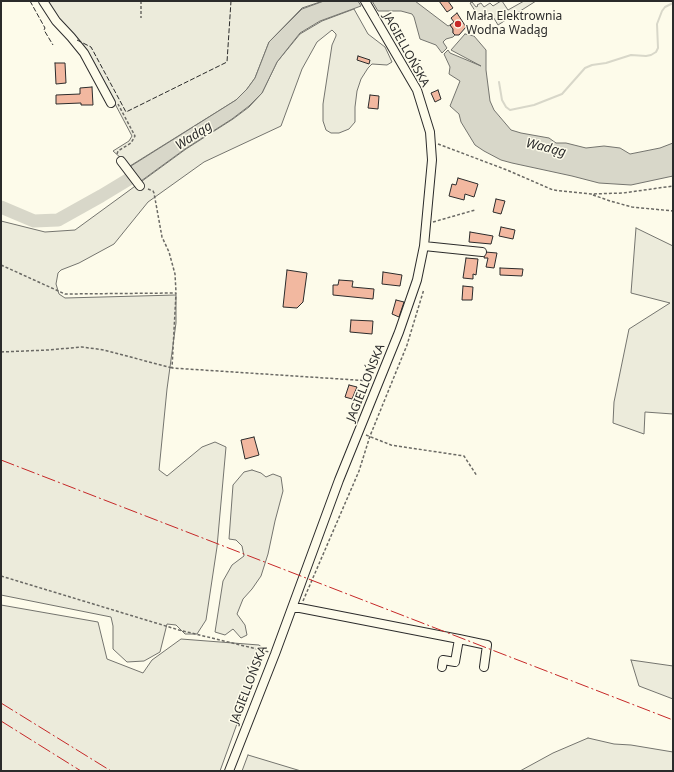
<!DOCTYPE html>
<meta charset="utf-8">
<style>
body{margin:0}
#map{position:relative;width:674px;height:772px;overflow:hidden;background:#fdfbea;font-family:"Noto Sans",sans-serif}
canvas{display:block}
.frame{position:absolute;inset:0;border:2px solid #2b2b2b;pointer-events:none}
</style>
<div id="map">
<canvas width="674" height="772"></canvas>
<div class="frame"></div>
</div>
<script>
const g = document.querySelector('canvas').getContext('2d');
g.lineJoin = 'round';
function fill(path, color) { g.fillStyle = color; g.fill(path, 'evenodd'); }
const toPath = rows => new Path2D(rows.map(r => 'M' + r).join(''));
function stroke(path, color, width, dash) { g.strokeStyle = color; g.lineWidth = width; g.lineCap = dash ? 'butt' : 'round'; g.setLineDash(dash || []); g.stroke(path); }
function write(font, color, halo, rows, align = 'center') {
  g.font = font + ' "Noto Sans",sans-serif'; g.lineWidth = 3; g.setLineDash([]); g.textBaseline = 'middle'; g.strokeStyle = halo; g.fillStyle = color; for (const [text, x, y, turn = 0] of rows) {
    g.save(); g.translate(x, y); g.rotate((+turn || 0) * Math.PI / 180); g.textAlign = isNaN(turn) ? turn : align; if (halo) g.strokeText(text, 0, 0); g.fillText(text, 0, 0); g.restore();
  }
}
const green = toPath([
 [47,1,323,1,302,8,269,42,255,78,247,89,236,100,130,166,113,151,129,141,132,136,87,51,58,19,47,1],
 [501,1,502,1,508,10,524,1,536,1,498,25,492,15,481,20,470,3,472,2,476,7,478,6,477,5,481,3,484,7,490,3,493,6,501,1],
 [354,9,368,34,385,47,392,62,387,65,372,64,368,68,361,79,357,91,355,107,355,122,349,129,339,133,331,133,326,130,323,121,323,104,332,45,336,36,336,34,332,30,317,42,302,69,281,126,204,162,148,202,114,244,79,263,61,270,58,273,56,284,59,294,65,298,176,295,176,323,167,389,159,470,167,476,202,447,215,442,226,447,217,547,206,620,197,634,185,634,176,625,167,624,160,652,144,661,127,662,113,649,113,626,111,617,1,595,1,221,45,232,75,230,186,149,233,119,249,107,262,93,277,62,300,34,322,21,354,9],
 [636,228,673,246,673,414,645,412,644,434,613,423,614,402,629,329,670,303,631,293,636,228],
 [252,470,261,473,266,477,273,474,281,477,283,491,275,521,268,554,261,576,252,589,243,599,237,614,245,625,247,635,241,638,233,629,225,635,215,632,223,581,232,565,244,556,242,546,236,540,229,539,233,485,244,472,252,470],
 [1,605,98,622,107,659,143,673,152,660,181,639,259,645,264,649,220,771,1,771,1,605],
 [631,660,673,666,673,699,639,686,631,660],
 [588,738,614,744,631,745,673,752,673,771,520,771,553,753,588,738],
 [248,755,301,771,242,771,248,755]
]);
fill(green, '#ecebdb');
stroke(green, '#74746e', 1);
const water = toPath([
 [324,1,358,1,361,6,320,21,300,33,277,62,262,93,249,106,232,119,185,149,141,181,131,168,131,166,236,100,247,89,255,78,269,42,302,9,324,1],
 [372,1,415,1,448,26,450,25,453,29,453,33,455,35,453,37,446,39,443,42,447,48,442,53,436,45,420,39,414,17,412,14,401,11,378,11,372,1],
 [465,34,474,36,486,50,486,70,490,101,494,110,511,130,521,133,549,138,556,143,566,143,586,148,604,146,620,148,630,154,660,148,673,143,673,176,631,185,599,183,572,176,512,163,501,160,484,151,475,145,461,122,459,114,450,106,460,81,449,74,450,67,444,54,448,50,450,53,481,66,451,50,465,34]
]);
fill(water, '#d8d7c9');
stroke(water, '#74746e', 1);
stroke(toPath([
 [499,82,502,100,506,107,510,110,534,105,562,94,585,68,592,65,606,63,631,55,646,56,651,55,656,52,658,48,657,24,662,11,665,7,673,3]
]), '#d8d7c9', 2);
stroke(toPath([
 [1,207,34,221,58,220,101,196,144,170]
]), '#d8d7c9', 13);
const building = toPath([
 [439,1,448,1,453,8,447,12,439,1],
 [457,13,466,27,459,35,455,35,453,33,453,29,450,25,454,22,451,18,457,13],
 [358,56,370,60,369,64,357,60,358,56],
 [55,63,65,63,66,83,56,84,55,63],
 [92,87,93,105,81,105,81,103,56,104,56,95,80,94,80,88,92,87],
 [438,90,441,99,435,102,431,93,438,90],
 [370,95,379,96,378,109,368,108,370,95],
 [458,178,478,184,474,197,465,194,464,200,449,196,452,184,456,185,458,178],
 [496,199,505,201,501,214,493,212,496,199],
 [501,227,515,230,513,239,499,236,501,227],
 [470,232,493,236,491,244,469,242,470,232],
 [485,252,497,253,494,268,486,267,488,258,484,258,485,252],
 [466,258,478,259,476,275,473,274,473,279,463,278,466,258],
 [500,268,523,269,522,276,500,275,500,268],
 [287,270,307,273,303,302,297,308,283,307,287,270],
 [383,272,402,275,400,286,382,284,383,272],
 [339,280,353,281,352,287,374,289,373,299,333,295,333,285,338,285,339,280],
 [463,286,473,287,472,300,462,300,463,286],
 [396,300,404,302,399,317,392,314,396,300],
 [351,320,373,321,372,334,350,332,351,320],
 [349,385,357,387,352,399,345,397,349,385],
 [254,437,259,455,245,459,241,440,254,437]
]);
fill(building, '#f2b8a0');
stroke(building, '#2b2b2b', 1);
const minor = toPath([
 [43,1,56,21,71,37,84,53,111,103],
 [121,161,140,186],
 [424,246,482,252],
 [292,608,300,608,459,639,455,662,443,660,442,667],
 [459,639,487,645,484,667],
 [229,771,275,654,339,480,399,332,417,280,424,246,432,160,430,132,417,90,365,1]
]);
stroke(minor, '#2b2b2b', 10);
stroke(toPath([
 [141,1,141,18],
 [438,144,507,170,553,190,591,194,623,193,673,186],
 [117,154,118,151,131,143,135,136,118,104],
 [148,189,153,191,154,193,162,237,169,252,175,274,176,292],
 [593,195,610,201,632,207,673,211],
 [433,222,475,210],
 [1,265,65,294,176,293,172,368,371,381],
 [1,352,48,350,82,347,104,350,172,368],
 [366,435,391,445,464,456,477,476],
 [1,576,179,630,269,652],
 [303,601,359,471,370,436,407,345,424,289]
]), '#6a6964', 1.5, [3, 2]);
stroke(minor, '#fdfbea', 8);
stroke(toPath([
 [30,1,45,28,44,30,53,45],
 [77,40,91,47,126,112,227,62,231,1]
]), '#2b2b2b', 1, [5, 2]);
stroke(toPath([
 [1,460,673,720],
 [1,703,111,771],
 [1,721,81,771]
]), '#c62828', 1, [14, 3, 2, 3]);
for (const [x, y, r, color] of [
 [458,24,4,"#c62828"]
]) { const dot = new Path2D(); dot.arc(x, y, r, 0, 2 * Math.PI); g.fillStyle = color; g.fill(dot); stroke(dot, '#fdfbea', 1.5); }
write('12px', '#2b2b2b', '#fdfbea', [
 ["Mała Elektrownia",466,17],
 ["Wodna Wadąg",466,31]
], 'left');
write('12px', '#2b2b2b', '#fdfbea', [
 ["JAGIELLOŃSKA",406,50,61],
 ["JAGIELLOŃSKA",366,383,-68],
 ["JAGIELLOŃSKA",249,685,-69]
]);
write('italic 13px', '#2b2b2b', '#fdfbea', [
 ["Wadąg",194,136,-33],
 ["Wadąg",546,148,14]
]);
</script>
